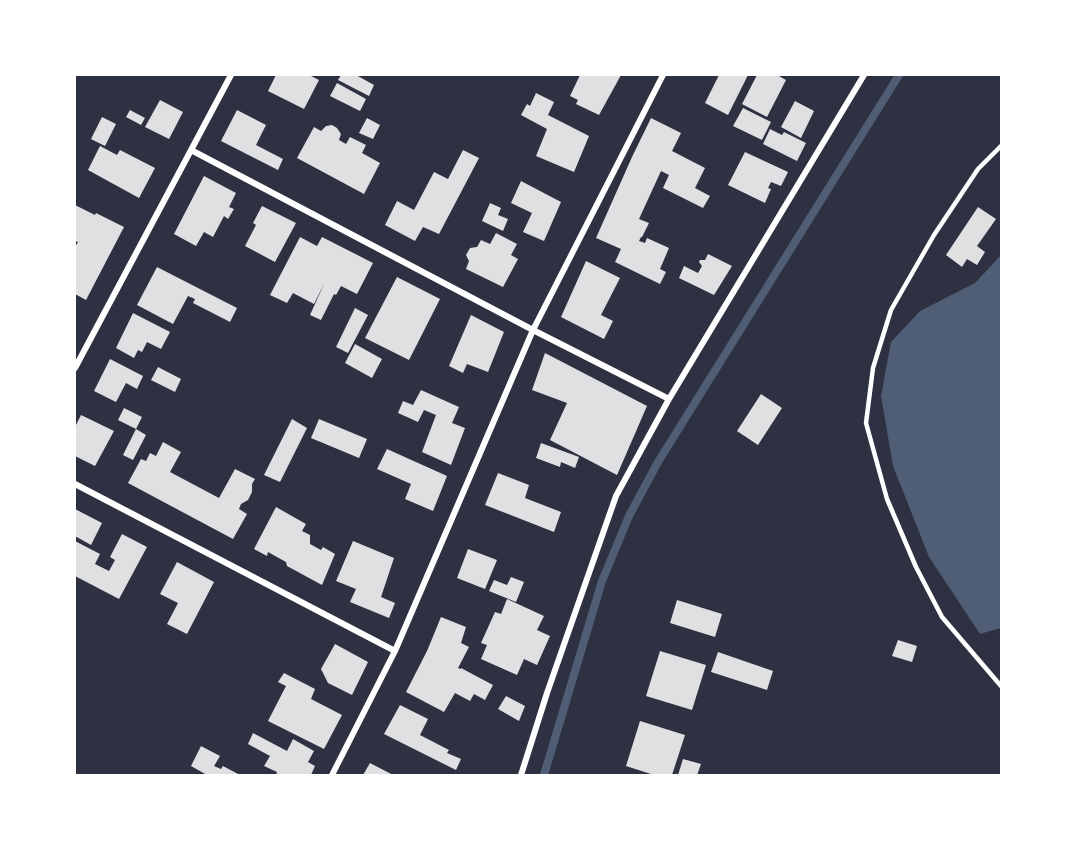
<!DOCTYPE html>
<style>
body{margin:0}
#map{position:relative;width:1076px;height:850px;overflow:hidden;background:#2d3142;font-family:Figtree,sans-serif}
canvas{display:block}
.frame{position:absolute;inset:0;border:76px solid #fff;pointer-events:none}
</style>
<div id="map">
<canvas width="1076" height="850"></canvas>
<div class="frame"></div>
</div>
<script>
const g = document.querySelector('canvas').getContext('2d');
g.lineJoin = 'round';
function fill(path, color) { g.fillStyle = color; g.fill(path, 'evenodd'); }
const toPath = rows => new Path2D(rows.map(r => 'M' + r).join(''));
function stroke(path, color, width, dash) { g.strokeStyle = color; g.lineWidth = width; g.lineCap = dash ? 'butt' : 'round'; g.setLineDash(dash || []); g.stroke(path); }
fill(toPath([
 [1001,255,1001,628,980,634,929,557,893,466,881,396,891,342,920,311,975,283]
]), '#4f5d75');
stroke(toPath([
 [544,775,602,581,629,516,658,462,899,75]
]), '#4f5d75', 8);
fill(toPath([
 [276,75,309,75,319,80,304,109,268,91],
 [341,75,356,75,374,85,369,96,338,80],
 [580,75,621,75,599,115,576,104,578,100,570,96],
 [719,75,748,75,728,115,705,103],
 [757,75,777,75,786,80,767,117,742,104],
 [337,83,366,99,360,111,330,96],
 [536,93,554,102,548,115,589,136,574,172,536,156,547,129,521,115,527,104,530,106],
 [160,100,183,112,169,139,145,127],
 [795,101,814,111,801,138,781,127],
 [743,108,771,122,762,140,733,126],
 [130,110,145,118,141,125,126,117],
 [237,110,266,125,256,145,283,159,278,170,221,141],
 [102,117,116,124,105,146,91,139],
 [367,118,380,125,373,139,359,133],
 [651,118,681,133,672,151,705,168,695,188,710,196,703,208,663,188,669,175,661,171,639,219,649,223,642,237,641,237,639,241,645,243,647,238,669,248,660,269,666,272,660,284,615,262,621,249,596,238,632,157],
 [332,125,337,128,341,134,339,140,346,144,350,137,366,145,362,153,380,163,364,194,297,158,314,127,321,131,326,126],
 [770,129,782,135,784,132,806,143,797,161,763,144],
 [100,146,117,155,120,150,155,168,139,198,88,170],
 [463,150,479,158,439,234,423,227,415,241,385,225,397,201,414,210,434,172,448,179],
 [745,152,788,172,781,186,771,182,768,188,771,189,765,203,728,185],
 [204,176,236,193,229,207,234,209,228,219,224,216,213,237,204,232,196,246,174,234],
 [521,181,561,202,544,241,523,232,532,213,511,203],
 [490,203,501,208,498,215,508,219,503,231,482,221],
 [75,205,95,215,96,213,124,227,86,300,75,294,75,247,78,242,75,241],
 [262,206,296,223,275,262,245,246,256,225,253,223],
 [978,207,996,219,977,246,985,252,977,265,967,259,962,267,946,255],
 [496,233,517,244,511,255,518,259,503,287,466,269,469,261,466,255,470,248,477,247,481,240,490,244],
 [300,237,317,246,322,237,373,263,357,294,341,286,336,295,334,294,321,320,310,315,325,282,314,304,293,293,287,303,270,295],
 [708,254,732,266,714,295,679,278,684,266,698,273,702,266,699,262,700,260,705,260],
 [586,261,620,278,601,315,613,321,604,339,561,317],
 [157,267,237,308,230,322,193,303,195,299,188,296,173,324,137,305],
 [397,277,440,299,409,360,365,338],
 [355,308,368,315,348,353,336,347],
 [133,313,170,332,161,349,147,342,142,352,138,350,134,358,116,348],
 [471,315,504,332,488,372,467,364,463,373,449,366],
 [355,344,382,359,372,378,345,363],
 [545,353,647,406,617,475,550,440,567,403,532,390],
 [110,359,143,376,137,389,126,383,116,402,94,391],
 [158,367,181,379,175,392,151,380],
 [421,390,459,407,452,423,465,428,451,465,422,452,436,415,424,410,418,422,398,413,403,401,413,405],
 [761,394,782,408,758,445,737,431],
 [124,408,142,417,136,429,118,420],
 [81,415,114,431,95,466,75,456,75,427],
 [292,419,307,428,280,482,264,475],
 [319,419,367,439,359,458,311,438],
 [136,429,146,435,133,460,123,455],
 [163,442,181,452,170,472,219,498,235,469,255,479,252,484,252,492,248,500,241,504,239,509,247,514,233,539,128,483,141,459,146,461,150,453,156,456],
 [541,443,579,457,575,468,561,462,560,467,536,458],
 [387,449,447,476,433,511,405,499,411,484,377,469],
 [498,473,529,485,525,498,561,512,554,532,485,505],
 [276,507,306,524,302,531,310,535,310,544,321,550,323,547,335,554,322,585,287,566,286,562,268,552,267,556,254,549],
 [75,509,102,523,91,545,75,536],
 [122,534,147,547,119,599,75,576,75,541,100,554,95,564,109,571,115,560,110,557],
 [353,541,394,558,381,597,395,603,389,618,350,602,356,589,336,581],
 [468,549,497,560,485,589,457,578],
 [177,562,214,582,187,634,167,624,178,603,160,594],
 [511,577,524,582,516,602,489,591,494,580,507,585],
 [507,599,544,616,537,630,550,636,537,665,524,659,517,675,481,659,487,645,481,643,495,612,501,614],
 [677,600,722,614,715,637,670,623],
 [441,617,466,627,461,643,469,647,458,668,461,669,461,668,493,685,485,700,474,694,470,701,455,693,444,712,406,692,427,651],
 [898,640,917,646,912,662,892,656],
 [335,644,368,662,352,695,328,683,321,669],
 [660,651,706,665,692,710,646,696],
 [718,652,773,671,767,690,711,672],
 [284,673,315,689,311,699,342,715,324,749,268,721,286,686,278,682],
 [506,696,525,706,519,721,498,709],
 [400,705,428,719,420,735,449,750,447,753,461,759,456,770,384,734],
 [640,721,685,735,672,775,654,775,626,766],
 [253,733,287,751,293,739,314,751,308,762,315,766,311,775,276,775,277,772,264,766,270,756,248,744],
 [201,746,220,756,214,766,221,769,223,766,240,775,207,775,191,766],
 [683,759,701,764,697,775,678,775],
 [370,763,393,775,363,775]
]), '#e0e0e3');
stroke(toPath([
 [1001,146,978,169,934,235,891,310,873,368,866,423,887,499,916,567,942,617,1001,686]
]), '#fff', 4.5);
stroke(toPath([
 [191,150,533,330,669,399],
 [75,368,231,75],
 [75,484,395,651],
 [332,775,395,651,533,330,663,75],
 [521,775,547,693,616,496,669,399,864,75]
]), '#fff', 6);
</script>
